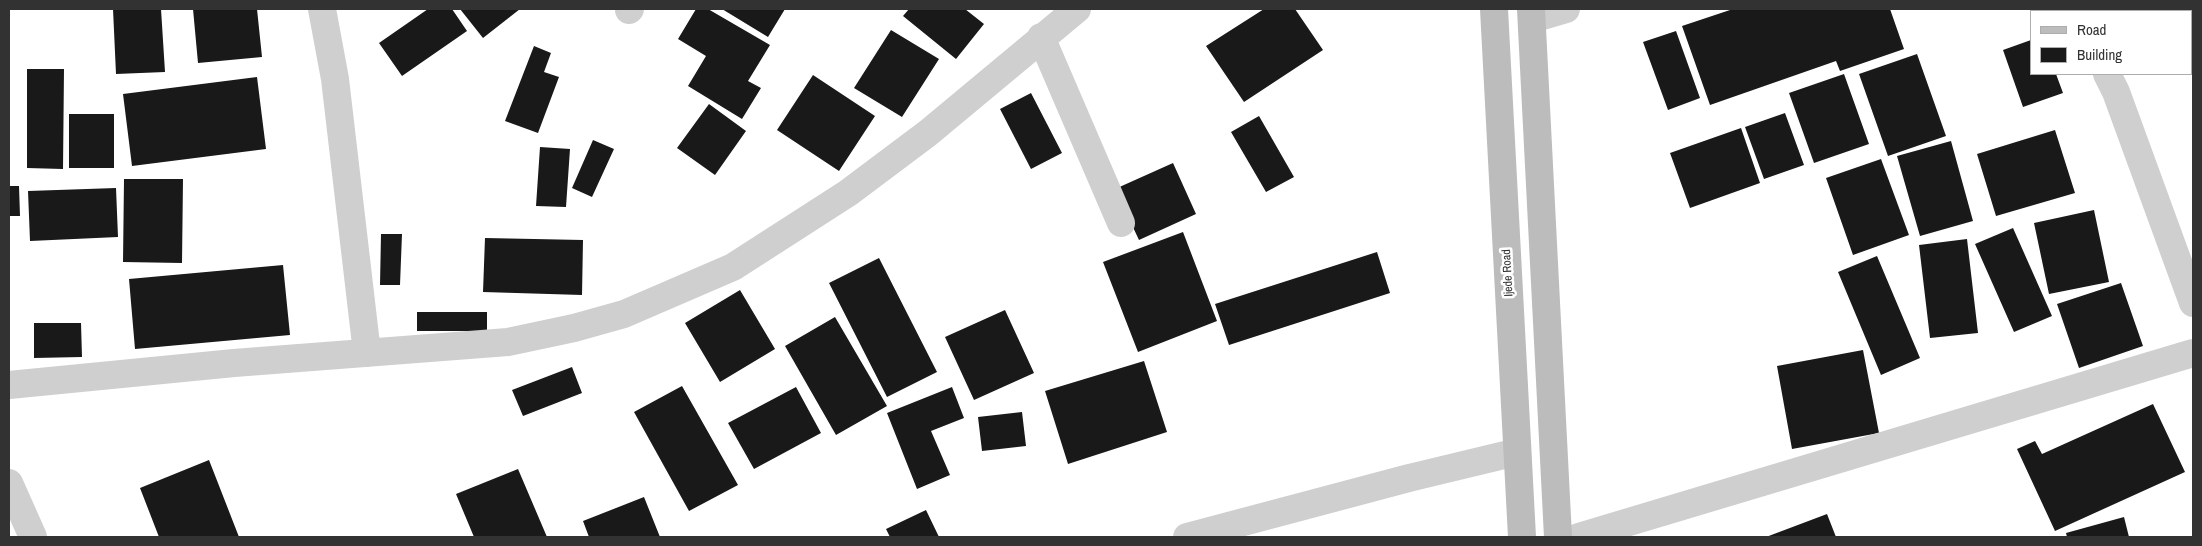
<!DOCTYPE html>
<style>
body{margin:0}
#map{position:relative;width:2202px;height:546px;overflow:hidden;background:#fff;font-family:"Archivo Narrow",sans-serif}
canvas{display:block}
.frame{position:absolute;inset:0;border:10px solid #323232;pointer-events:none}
.legend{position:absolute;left:2030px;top:10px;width:162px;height:65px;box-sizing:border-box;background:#fff;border:1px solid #adadad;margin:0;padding:6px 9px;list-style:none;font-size:15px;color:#323232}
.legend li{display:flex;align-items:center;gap:10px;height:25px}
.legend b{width:25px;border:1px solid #adadad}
</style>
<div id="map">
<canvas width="2202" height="546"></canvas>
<div class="frame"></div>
<ul class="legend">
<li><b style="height:6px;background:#bcbcbc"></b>Road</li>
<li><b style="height:14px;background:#191919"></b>Building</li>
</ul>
</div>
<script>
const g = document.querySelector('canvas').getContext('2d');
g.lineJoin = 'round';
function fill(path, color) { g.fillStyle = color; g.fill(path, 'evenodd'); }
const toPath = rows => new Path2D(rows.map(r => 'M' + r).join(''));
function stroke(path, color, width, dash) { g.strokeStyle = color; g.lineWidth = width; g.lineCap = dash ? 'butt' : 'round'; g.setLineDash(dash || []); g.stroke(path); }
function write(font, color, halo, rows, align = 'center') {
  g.font = font + ' "Archivo Narrow",sans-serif'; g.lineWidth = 5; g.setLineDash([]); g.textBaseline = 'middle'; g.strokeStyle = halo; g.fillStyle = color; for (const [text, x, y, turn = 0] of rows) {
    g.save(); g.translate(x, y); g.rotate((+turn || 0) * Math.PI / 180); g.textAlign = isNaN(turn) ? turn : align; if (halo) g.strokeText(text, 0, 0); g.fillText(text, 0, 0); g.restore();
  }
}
fill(toPath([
 [113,9,161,9,165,72,116,74],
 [193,9,257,9,262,57,198,63],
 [428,9,452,9,467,31,402,76,379,43],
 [460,9,520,9,483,38],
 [696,9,708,9,770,45,748,81,761,88,742,119,688,86,706,56,678,39],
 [722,9,785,9,768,37],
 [909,9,965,9,984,24,956,59,903,16],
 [1264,9,1295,9,1323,50,1244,102,1206,46],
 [1733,9,1890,9,1904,49,1840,71,1836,61,1710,105,1682,26],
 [2082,9,2152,9,2150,11,2079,11],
 [891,30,939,59,902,117,854,88],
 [1676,31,1700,98,1668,110,1643,42],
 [2031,40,2031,74,2056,74,2063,93,2023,107,2003,50],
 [534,46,551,53,544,72,559,77,538,133,505,121],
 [1917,54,1946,136,1888,156,1859,74],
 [27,69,64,69,63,169,27,168],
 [1844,74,1869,144,1814,163,1789,93],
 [813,75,875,116,839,171,777,130],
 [257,77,266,149,132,166,123,94],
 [1031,93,1062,153,1031,169,1000,109],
 [709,104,746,131,715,175,677,148],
 [1785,113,1804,165,1764,179,1745,127],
 [69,114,114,114,114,168,69,168],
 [1259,116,1294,177,1266,192,1231,132],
 [1741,128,1760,183,1690,208,1670,153],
 [2055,130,2075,193,1996,216,1977,154],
 [593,140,614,149,592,197,572,188],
 [1951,141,1973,221,1920,236,1897,156],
 [540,147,570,149,566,207,536,206],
 [1881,159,1909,235,1853,255,1826,178],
 [1173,163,1196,214,1139,240,1115,189],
 [124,179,183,179,182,263,123,262],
 [9,186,19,186,20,216,9,216],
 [116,188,118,237,30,241,28,191],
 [2094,210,2109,282,2049,294,2034,223],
 [2013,228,2052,316,2014,332,1975,244],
 [1183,232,1217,321,1138,352,1103,262],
 [381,234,402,234,400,285,380,285],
 [485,238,583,240,582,295,483,292],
 [1967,239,1978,333,1930,338,1919,245],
 [1377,252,1390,293,1229,345,1215,304],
 [1877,256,1920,358,1881,375,1838,272],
 [879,258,937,372,887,397,829,283],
 [283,265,290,335,135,349,129,279],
 [2121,283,2143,346,2079,368,2057,304],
 [740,290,775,349,720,382,685,323],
 [1005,310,1034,373,974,400,945,337],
 [417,312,487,312,487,331,417,331],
 [835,317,887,406,836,435,785,346],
 [34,323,81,323,82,357,34,358],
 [1863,350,1879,433,1792,449,1777,366],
 [1144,361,1167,432,1068,464,1045,391],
 [572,367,582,393,523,416,512,390],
 [682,386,738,485,689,511,634,412],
 [796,387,821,433,754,469,728,423],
 [952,387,964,418,931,431,950,475,917,489,887,413],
 [2153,404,2185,472,2055,531,2017,449,2035,441,2042,454],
 [1022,412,1026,446,982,451,978,417],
 [209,460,239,537,159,537,140,488],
 [518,469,547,537,474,537,456,494],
 [644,497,660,537,589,537,583,521],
 [926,510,939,537,890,537,886,529],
 [1827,514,1836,537,1766,537],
 [2124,517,2129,537,2067,537,2066,533]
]), '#191919');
stroke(toPath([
 [322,9,335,79,367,353],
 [2076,9,2077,11],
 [629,10,630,9],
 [1532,19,1566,9],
 [1041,37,1121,223],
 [2107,74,2116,92,2193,303],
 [9,385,234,363,508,342,574,328,624,314,733,267,848,193,928,133,1077,9],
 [9,483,33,537],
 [1187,537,1409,478,1517,452],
 [1579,537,2193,353]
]), '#cfcfcf', 28);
stroke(toPath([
 [1494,9,1522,537],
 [1531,9,1558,537]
]), '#bcbcbc', 28);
write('12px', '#323232', '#fff', [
 ["Ijede Road",1508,273,-93]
]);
</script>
